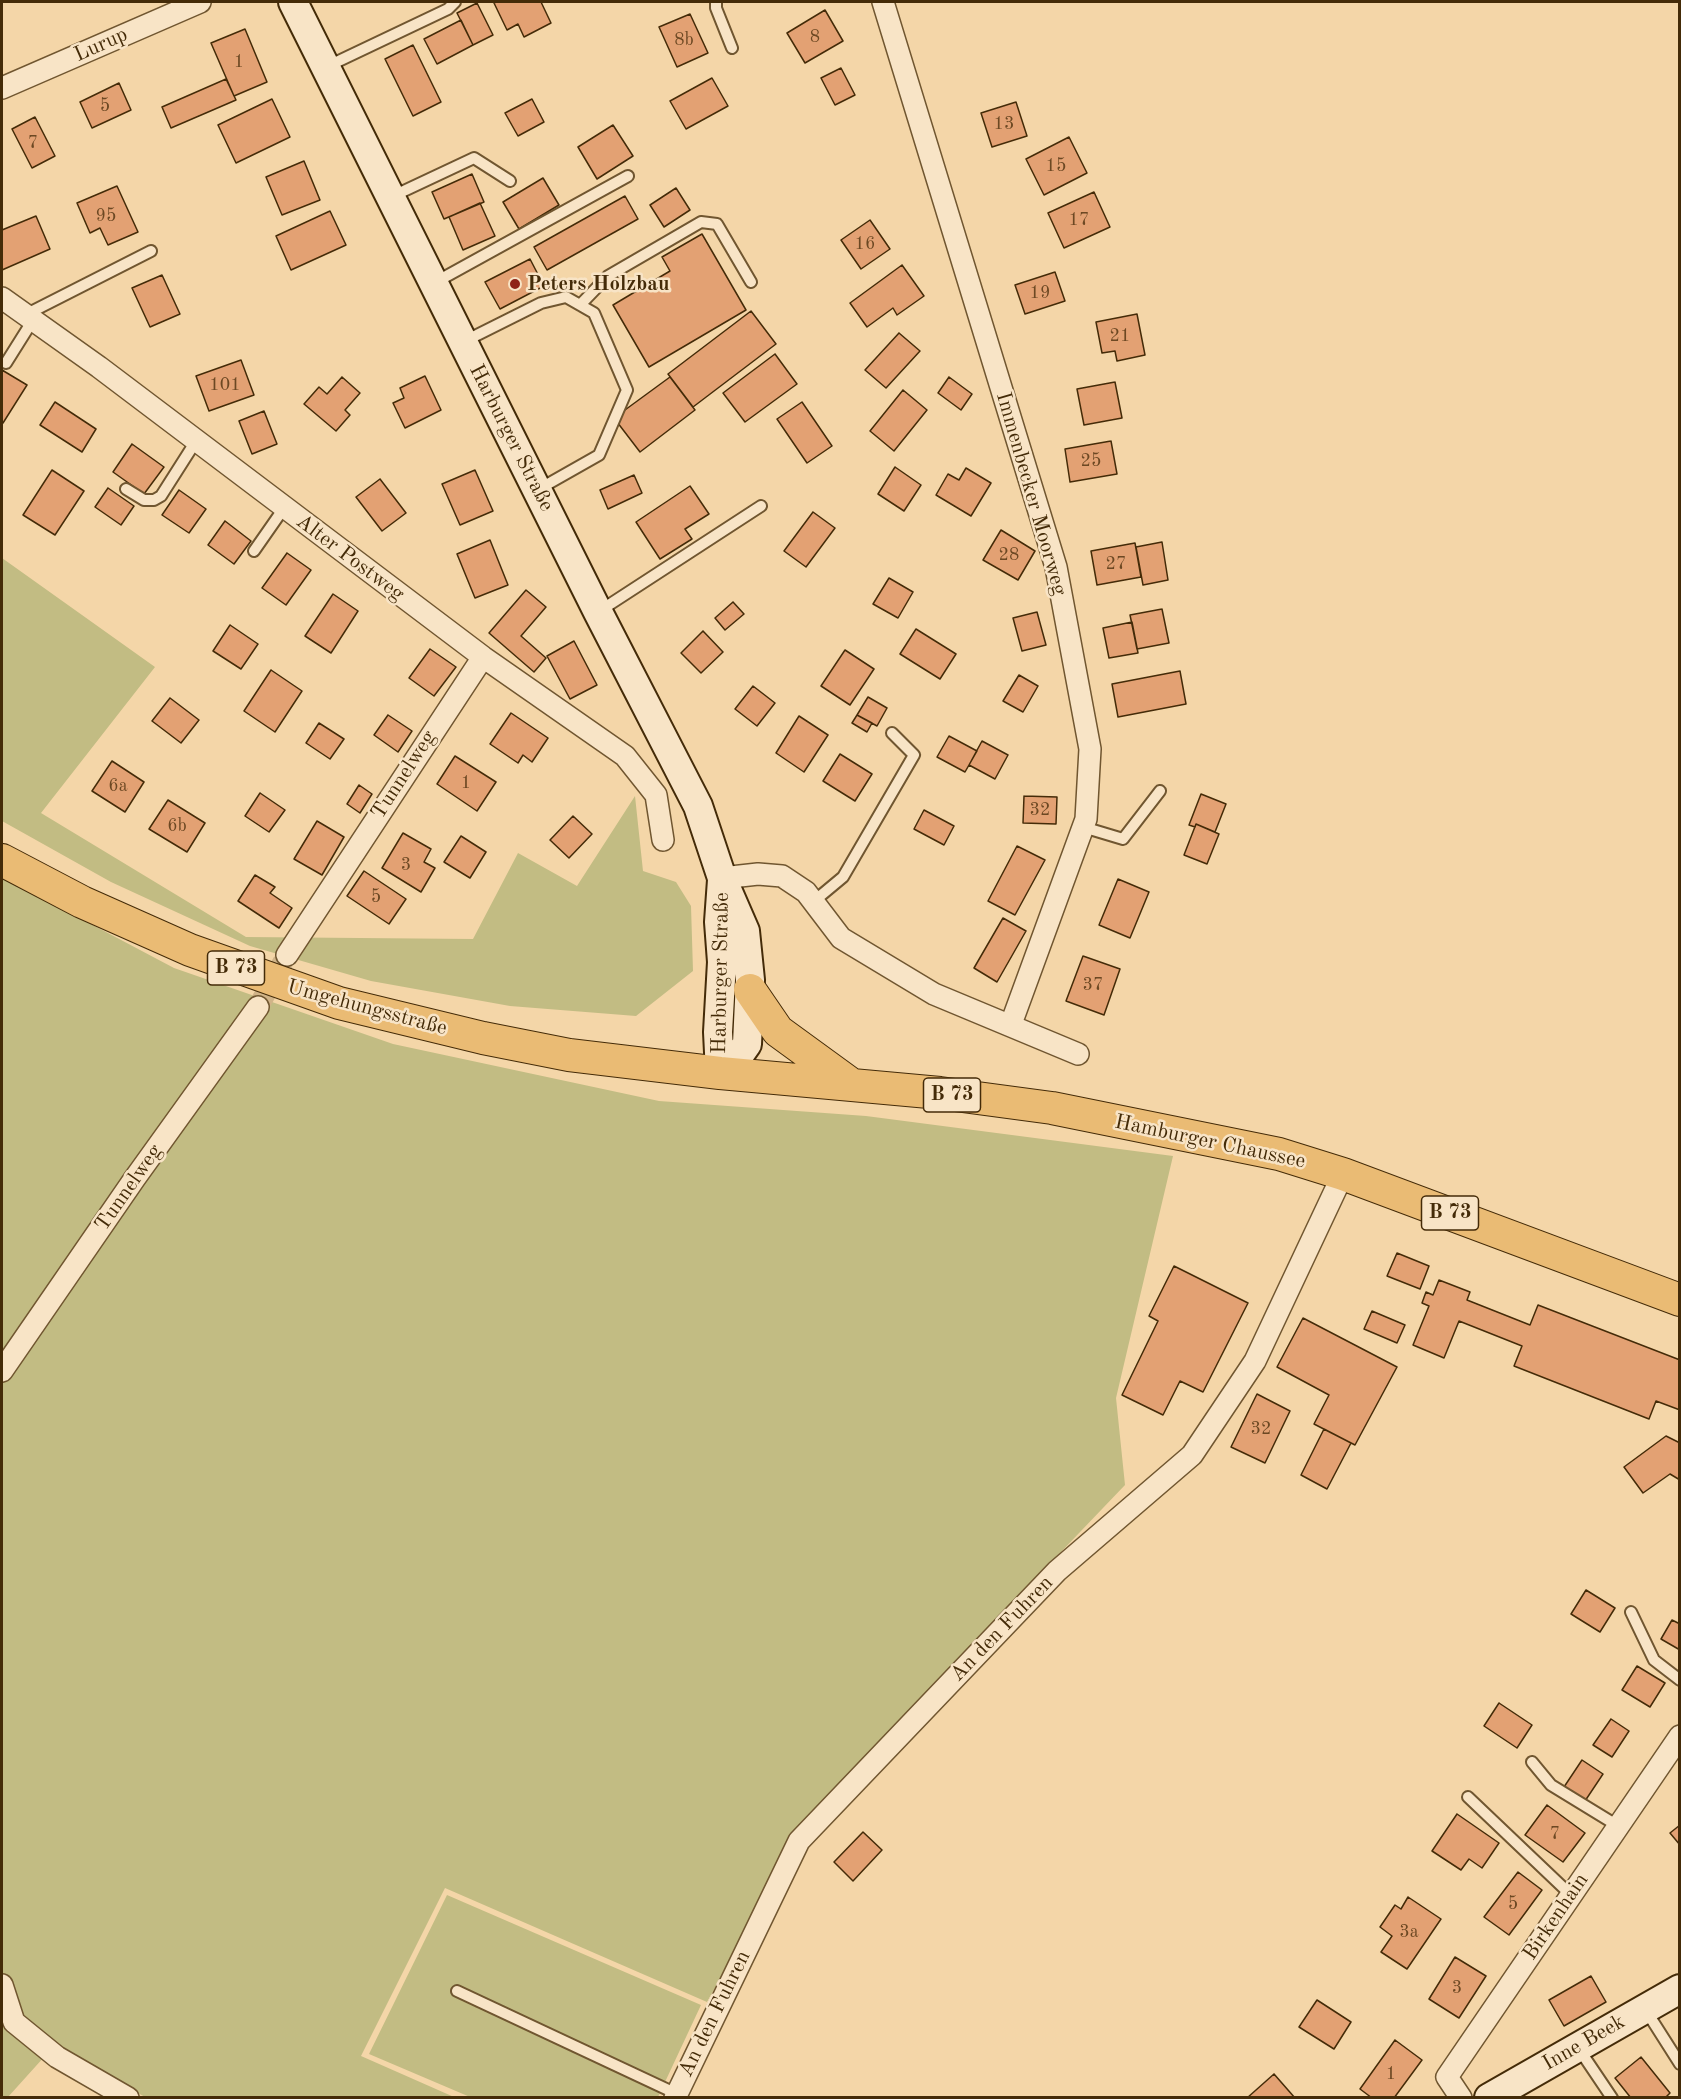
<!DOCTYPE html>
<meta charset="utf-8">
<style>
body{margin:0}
#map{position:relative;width:1681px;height:2099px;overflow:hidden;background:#f4d6a8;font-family:"Old Standard TT",serif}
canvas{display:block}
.frame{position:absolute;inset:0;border:3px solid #442b08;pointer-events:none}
</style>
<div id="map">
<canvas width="1681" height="2099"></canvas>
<div class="frame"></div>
</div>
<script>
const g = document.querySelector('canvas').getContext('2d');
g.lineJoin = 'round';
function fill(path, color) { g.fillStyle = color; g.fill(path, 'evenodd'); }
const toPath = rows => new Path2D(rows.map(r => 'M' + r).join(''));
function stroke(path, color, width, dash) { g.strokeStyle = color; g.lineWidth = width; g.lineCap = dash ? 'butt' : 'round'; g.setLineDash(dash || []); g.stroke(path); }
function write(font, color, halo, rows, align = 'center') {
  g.font = font + ' "Old Standard TT",serif'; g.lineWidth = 5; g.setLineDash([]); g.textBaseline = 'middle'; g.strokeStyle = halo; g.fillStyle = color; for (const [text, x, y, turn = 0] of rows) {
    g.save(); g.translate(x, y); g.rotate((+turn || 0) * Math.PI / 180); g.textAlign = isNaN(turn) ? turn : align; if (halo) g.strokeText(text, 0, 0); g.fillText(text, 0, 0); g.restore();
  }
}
fill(toPath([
 [2,558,155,667,41,813,246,937,473,939,518,853,577,886,635,796,643,871,676,882,691,906,693,971,636,1016,510,1006,371,981,250,946,111,882,2,821],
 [2,877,174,968,393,1044,659,1101,866,1116,1173,1156,1116,1398,1125,1485,816,1808,707,2002,445,1888,361,2056,454,2097,145,2097,54,2046,8,2097,2,2097],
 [447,1895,701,2005,658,2097,470,2097,369,2054]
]), '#c2bc83');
const building = toPath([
 [496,2,541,2,551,23,524,37,518,24,507,30,494,3,496,2],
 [477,3,493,35,473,45,457,13,477,3],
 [825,10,843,41,805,63,787,33,825,10],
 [690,14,708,53,677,67,659,27,690,14],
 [461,20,473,45,437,64,424,39,461,20],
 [245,29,267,82,234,96,211,43,245,29],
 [413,45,441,102,413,116,385,59,413,45],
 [841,68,855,95,835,105,821,78,841,68],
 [712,78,728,106,686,129,670,101,712,78],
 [226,79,236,100,171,128,162,107,226,79],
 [119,83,131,110,92,128,80,102,119,83],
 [272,99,290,137,236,163,218,125,272,99],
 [532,99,544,122,518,136,505,113,532,99],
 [1016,102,1027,136,992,147,981,113,1016,102],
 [35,117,55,156,32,168,12,129,35,117],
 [613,125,633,156,597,179,578,147,613,125],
 [1069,137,1087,173,1044,195,1026,159,1069,137],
 [304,161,320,200,282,215,266,177,304,161],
 [472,174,484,202,444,219,432,192,472,174],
 [543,178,559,205,519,229,503,202,543,178],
 [117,186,138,232,108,245,100,228,90,233,77,203,117,186],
 [676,188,690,210,664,227,650,205,676,188],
 [1094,192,1110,227,1064,248,1048,213,1094,192],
 [625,196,638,219,547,270,534,247,625,196],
 [480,203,495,236,463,250,449,217,480,203],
 [330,211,346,245,291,270,276,236,330,211],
 [36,216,50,249,2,270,2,230,36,216],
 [870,220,890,249,861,269,841,240,870,220],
 [702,234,746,310,649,367,613,305,670,271,662,257,702,234],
 [530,259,544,286,500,309,485,282,530,259],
 [902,265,924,296,897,315,893,308,867,327,850,303,902,265],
 [1055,272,1065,301,1025,314,1015,285,1055,272],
 [162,275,180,314,150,327,132,288,162,275],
 [751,311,776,344,693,407,668,374,751,311],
 [1137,314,1145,355,1117,361,1115,351,1102,353,1096,322,1137,314],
 [899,333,920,351,886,388,865,370,899,333],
 [775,354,797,384,745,422,723,393,775,354],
 [241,360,254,395,209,411,196,376,241,360],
 [2,370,27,385,3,423,2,422,2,370],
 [425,376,441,410,405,428,393,403,404,398,400,388,425,376],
 [342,377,360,393,345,410,350,415,336,431,304,404,319,387,327,394,342,377],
 [670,377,695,410,640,452,614,418,670,377],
 [949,377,972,394,961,410,938,393,949,377],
 [1115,382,1122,418,1084,425,1077,389,1115,382],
 [903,390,927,410,894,451,870,431,903,390],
 [55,402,96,429,82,452,40,425,55,402],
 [802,402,832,446,807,463,777,419,802,402],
 [264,411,277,444,252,454,239,421,264,411],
 [1111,441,1117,474,1070,482,1065,449,1111,441],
 [132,444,164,467,144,494,113,472,132,444],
 [895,467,921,485,904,511,878,494,895,467],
 [966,468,991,483,971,516,936,495,948,474,959,480,966,468],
 [52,470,84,491,55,535,23,515,52,470],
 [475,470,493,511,460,525,442,484,475,470],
 [634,475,642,493,608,509,600,490,634,475],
 [380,479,406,513,382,531,356,497,380,479],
 [690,486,709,514,685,529,692,539,660,559,636,522,690,486],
 [108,488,134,506,121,525,95,507,108,488],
 [179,490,206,509,189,533,162,515,179,490],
 [813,512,835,528,806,567,784,551,813,512],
 [225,521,251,541,234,564,208,545,225,521],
 [1001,530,1035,551,1018,580,983,560,1001,530],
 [490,540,508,585,475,598,457,554,490,540],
 [1162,542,1168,580,1143,585,1136,547,1162,542],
 [1135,543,1141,577,1097,585,1091,551,1135,543],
 [287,553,311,570,286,605,262,588,287,553],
 [889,578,913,592,898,618,873,604,889,578],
 [526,590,546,607,521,636,546,658,534,672,489,633,526,590],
 [333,594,358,611,331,653,305,636,333,594],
 [733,602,744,614,725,630,715,618,733,602],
 [1162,609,1169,643,1137,649,1130,615,1162,609],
 [1037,612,1046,645,1022,651,1013,618,1037,612],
 [1132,622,1138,653,1109,658,1103,628,1132,622],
 [230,625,258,644,241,669,213,651,230,625],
 [916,629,956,654,940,679,900,654,916,629],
 [703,631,723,652,701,673,681,653,703,631],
 [574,641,597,685,570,699,547,656,574,641],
 [430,649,456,667,434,696,409,678,430,649],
 [845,650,874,669,850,705,821,686,845,650],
 [271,670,302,691,275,732,244,711,271,670],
 [1180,671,1186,704,1118,717,1112,684,1180,671],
 [1019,675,1038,686,1023,712,1003,701,1019,675],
 [753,686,775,703,757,726,735,709,753,686],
 [868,697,887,708,877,726,857,715,868,697],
 [170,698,199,720,181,743,152,721,170,698],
 [511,713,548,738,532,762,523,755,518,763,490,744,511,713],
 [388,715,412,731,398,752,374,735,388,715],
 [857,715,872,723,867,732,852,723,857,715],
 [799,716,828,735,804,772,776,753,799,716],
 [319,723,344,739,330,759,306,743,319,723],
 [949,736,977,751,965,772,937,757,949,736],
 [982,741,1008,755,995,779,969,765,982,741],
 [840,754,872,774,855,801,823,781,840,754],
 [455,756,496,782,477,811,437,784,455,756],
 [112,761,144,782,125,812,92,791,112,761],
 [359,785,372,794,360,813,347,804,359,785],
 [260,793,285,810,269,832,245,816,260,793],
 [1201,794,1226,804,1215,832,1196,824,1195,827,1189,825,1201,794],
 [1024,796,1057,797,1056,824,1023,823,1024,796],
 [168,800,205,823,187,852,149,829,168,800],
 [924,810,954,826,944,845,914,829,924,810],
 [573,816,592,834,569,858,550,840,573,816],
 [317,821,344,837,322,875,294,859,317,821],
 [1196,824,1219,834,1207,864,1184,855,1196,824],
 [403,833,431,849,424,862,435,868,421,892,382,868,403,833],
 [461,836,486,852,470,878,444,862,461,836],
 [1017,846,1045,860,1015,915,988,901,1017,846],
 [364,871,406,899,389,924,347,896,364,871],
 [255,875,275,887,270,893,292,908,279,928,238,901,255,875],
 [1118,879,1149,892,1130,938,1099,925,1118,879],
 [1003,918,1026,931,997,982,974,968,1003,918],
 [1083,956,1120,969,1104,1015,1066,1001,1083,956],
 [1397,1253,1429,1266,1420,1289,1387,1276,1397,1253],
 [1174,1266,1248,1303,1203,1392,1180,1381,1163,1415,1122,1395,1158,1321,1149,1316,1174,1266],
 [1439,1280,1470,1292,1467,1300,1530,1325,1538,1305,1680,1360,1680,1410,1656,1401,1649,1419,1514,1366,1522,1346,1459,1321,1444,1358,1413,1345,1429,1306,1422,1303,1426,1292,1433,1295,1439,1280],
 [1372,1311,1405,1325,1397,1343,1364,1329,1372,1311],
 [1303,1318,1397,1367,1355,1445,1314,1424,1329,1395,1277,1367,1303,1318],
 [1257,1394,1290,1411,1265,1463,1231,1447,1257,1394],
 [1324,1429,1351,1443,1327,1489,1301,1475,1324,1429],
 [1666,1436,1680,1443,1680,1480,1670,1474,1643,1493,1624,1467,1666,1436],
 [1586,1590,1615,1608,1600,1632,1571,1614,1586,1590],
 [1672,1620,1680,1624,1680,1650,1661,1639,1672,1620],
 [1637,1666,1665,1683,1650,1707,1622,1690,1637,1666],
 [1499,1703,1532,1725,1517,1748,1484,1726,1499,1703],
 [1611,1719,1629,1731,1612,1757,1593,1745,1611,1719],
 [1582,1760,1603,1774,1585,1801,1564,1787,1582,1760],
 [1547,1805,1585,1833,1563,1862,1525,1835,1547,1805],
 [1457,1814,1499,1843,1482,1868,1469,1859,1461,1870,1432,1851,1457,1814],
 [1680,1825,1680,1845,1670,1833,1680,1825],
 [863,1832,882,1850,853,1881,834,1862,863,1832],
 [1518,1872,1542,1890,1509,1935,1484,1917,1518,1872],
 [1408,1897,1441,1919,1407,1969,1381,1952,1392,1936,1380,1927,1395,1905,1401,1909,1408,1897],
 [1455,1957,1486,1976,1459,2018,1429,1999,1455,1957],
 [1591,1976,1606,2002,1564,2026,1549,2000,1591,1976],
 [1317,2000,1351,2022,1334,2049,1299,2027,1317,2000],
 [1395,2040,1422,2060,1394,2098,1372,2098,1360,2089,1395,2040],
 [1641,2057,1670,2093,1665,2098,1631,2098,1615,2078,1641,2057],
 [1274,2074,1295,2098,1247,2098,1274,2074]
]);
fill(building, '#e3a173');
stroke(building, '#442b08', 1.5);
stroke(toPath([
 [258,1007,287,955]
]), '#d1b488', 21, [21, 10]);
const lane = toPath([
 [716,2,716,8,732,48],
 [326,67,448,9,455,2],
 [391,197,474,158,510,181],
 [434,283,628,176],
 [580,305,608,276,701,222,717,224,751,282],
 [25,315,151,251],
 [463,342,541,303,566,297,594,313,627,390,599,455,539,489],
 [6,363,33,320],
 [126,489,144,500,154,500,161,496,196,441],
 [254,551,284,508],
 [598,612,761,506],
 [1083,827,1123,839,1160,791],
 [813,902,843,877,914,755,892,733],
 [1631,1612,1654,1660,1680,1680],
 [1532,1762,1551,1785,1618,1826],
 [1468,1797,1571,1895],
 [457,1991,677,2094],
 [1645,2009,1680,2064],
 [1579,2049,1612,2098]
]);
const street = toPath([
 [883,2,1056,567,1090,749,1086,819,1011,1024],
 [2,88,200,2],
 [2,298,99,367,483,657,625,756,656,795,663,840],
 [722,878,758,874,782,876,806,892,841,938,934,994,1078,1054],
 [287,955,483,657],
 [2,1371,135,1178,258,1007],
 [2,1985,14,2022,57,2057,128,2098],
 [675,2098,799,1841,1057,1571,1192,1455,1255,1361,1343,1174],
 [1461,2098,1447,2077,1680,1736]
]);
const secondary = toPath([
 [293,2,598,612,698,806,722,878,745,931,750,980,747,1044,733,1064,720,1073],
 [720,1073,718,1032,722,962,719,922,722,880],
 [1489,2098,1680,1989]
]);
const primary = toPath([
 [2,860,82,902,190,950,339,1003,483,1038,569,1055,720,1073,940,1093,1052,1108,1279,1154,1343,1174,1680,1300],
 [750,990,778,1031,848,1082]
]);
stroke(lane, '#705630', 14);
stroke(street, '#705630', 24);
stroke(secondary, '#442b08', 32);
stroke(primary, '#442b08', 34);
stroke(lane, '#f8e4c6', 10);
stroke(street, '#f8e4c6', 21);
stroke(secondary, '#f8e4c6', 28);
stroke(primary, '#eabb74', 32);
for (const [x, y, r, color] of [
 [515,284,6,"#8f2418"]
]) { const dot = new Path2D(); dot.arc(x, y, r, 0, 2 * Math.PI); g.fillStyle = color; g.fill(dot); stroke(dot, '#f8e4c6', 2); }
write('18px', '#6c4823', null, [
 ["8",815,37],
 ["8b",684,40],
 ["1",239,62],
 ["5",105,106],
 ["13",1004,124],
 ["7",33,143],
 ["15",1056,166],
 ["95",106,216],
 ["17",1079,220],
 ["16",865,244],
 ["19",1040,293],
 ["21",1120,336],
 ["101",225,385],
 ["25",1091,461],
 ["28",1009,555],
 ["27",1116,564],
 ["1",466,783],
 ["6a",118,786],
 ["32",1040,810],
 ["6b",177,826],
 ["3",406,865],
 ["5",376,897],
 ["37",1093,985],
 ["32",1261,1429],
 ["7",1555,1834],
 ["5",1513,1904],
 ["3a",1409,1932],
 ["3",1457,1988],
 ["1",1391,2074]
]);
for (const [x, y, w] of [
 [236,968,57],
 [952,1095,57],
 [1450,1213,57]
]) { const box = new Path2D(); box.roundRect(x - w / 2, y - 17, w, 34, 4.5); g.fillStyle = '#f8e4c6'; g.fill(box); stroke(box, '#442b08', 1.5); }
write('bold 20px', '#442b08', null, [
 ["B 73",236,968],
 ["B 73",952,1095],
 ["B 73",1450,1213]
]);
write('21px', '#442b08', '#f8e4c6', [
 ["Lurup",101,45,-24],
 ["Harburger Straße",511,438,63],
 ["Immenbecker Moorweg",1031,494,74],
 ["Alter Postweg",350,558,37],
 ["Tunnelweg",404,775,-57],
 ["Harburger Straße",721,973,-89],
 ["Umgehungsstraße",367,1008,15],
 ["Hamburger Chaussee",1210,1142,12],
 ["Tunnelweg",129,1188,-55],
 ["An den Fuhren",1002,1629,-46],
 ["Birkenhain",1556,1917,-56],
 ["An den Fuhren",715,2014,-64],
 ["Inne Beek",1584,2043,-30]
]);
write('bold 21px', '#442b08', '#f8e4c6', [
 ["Peters Holzbau",527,284]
], 'left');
</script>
